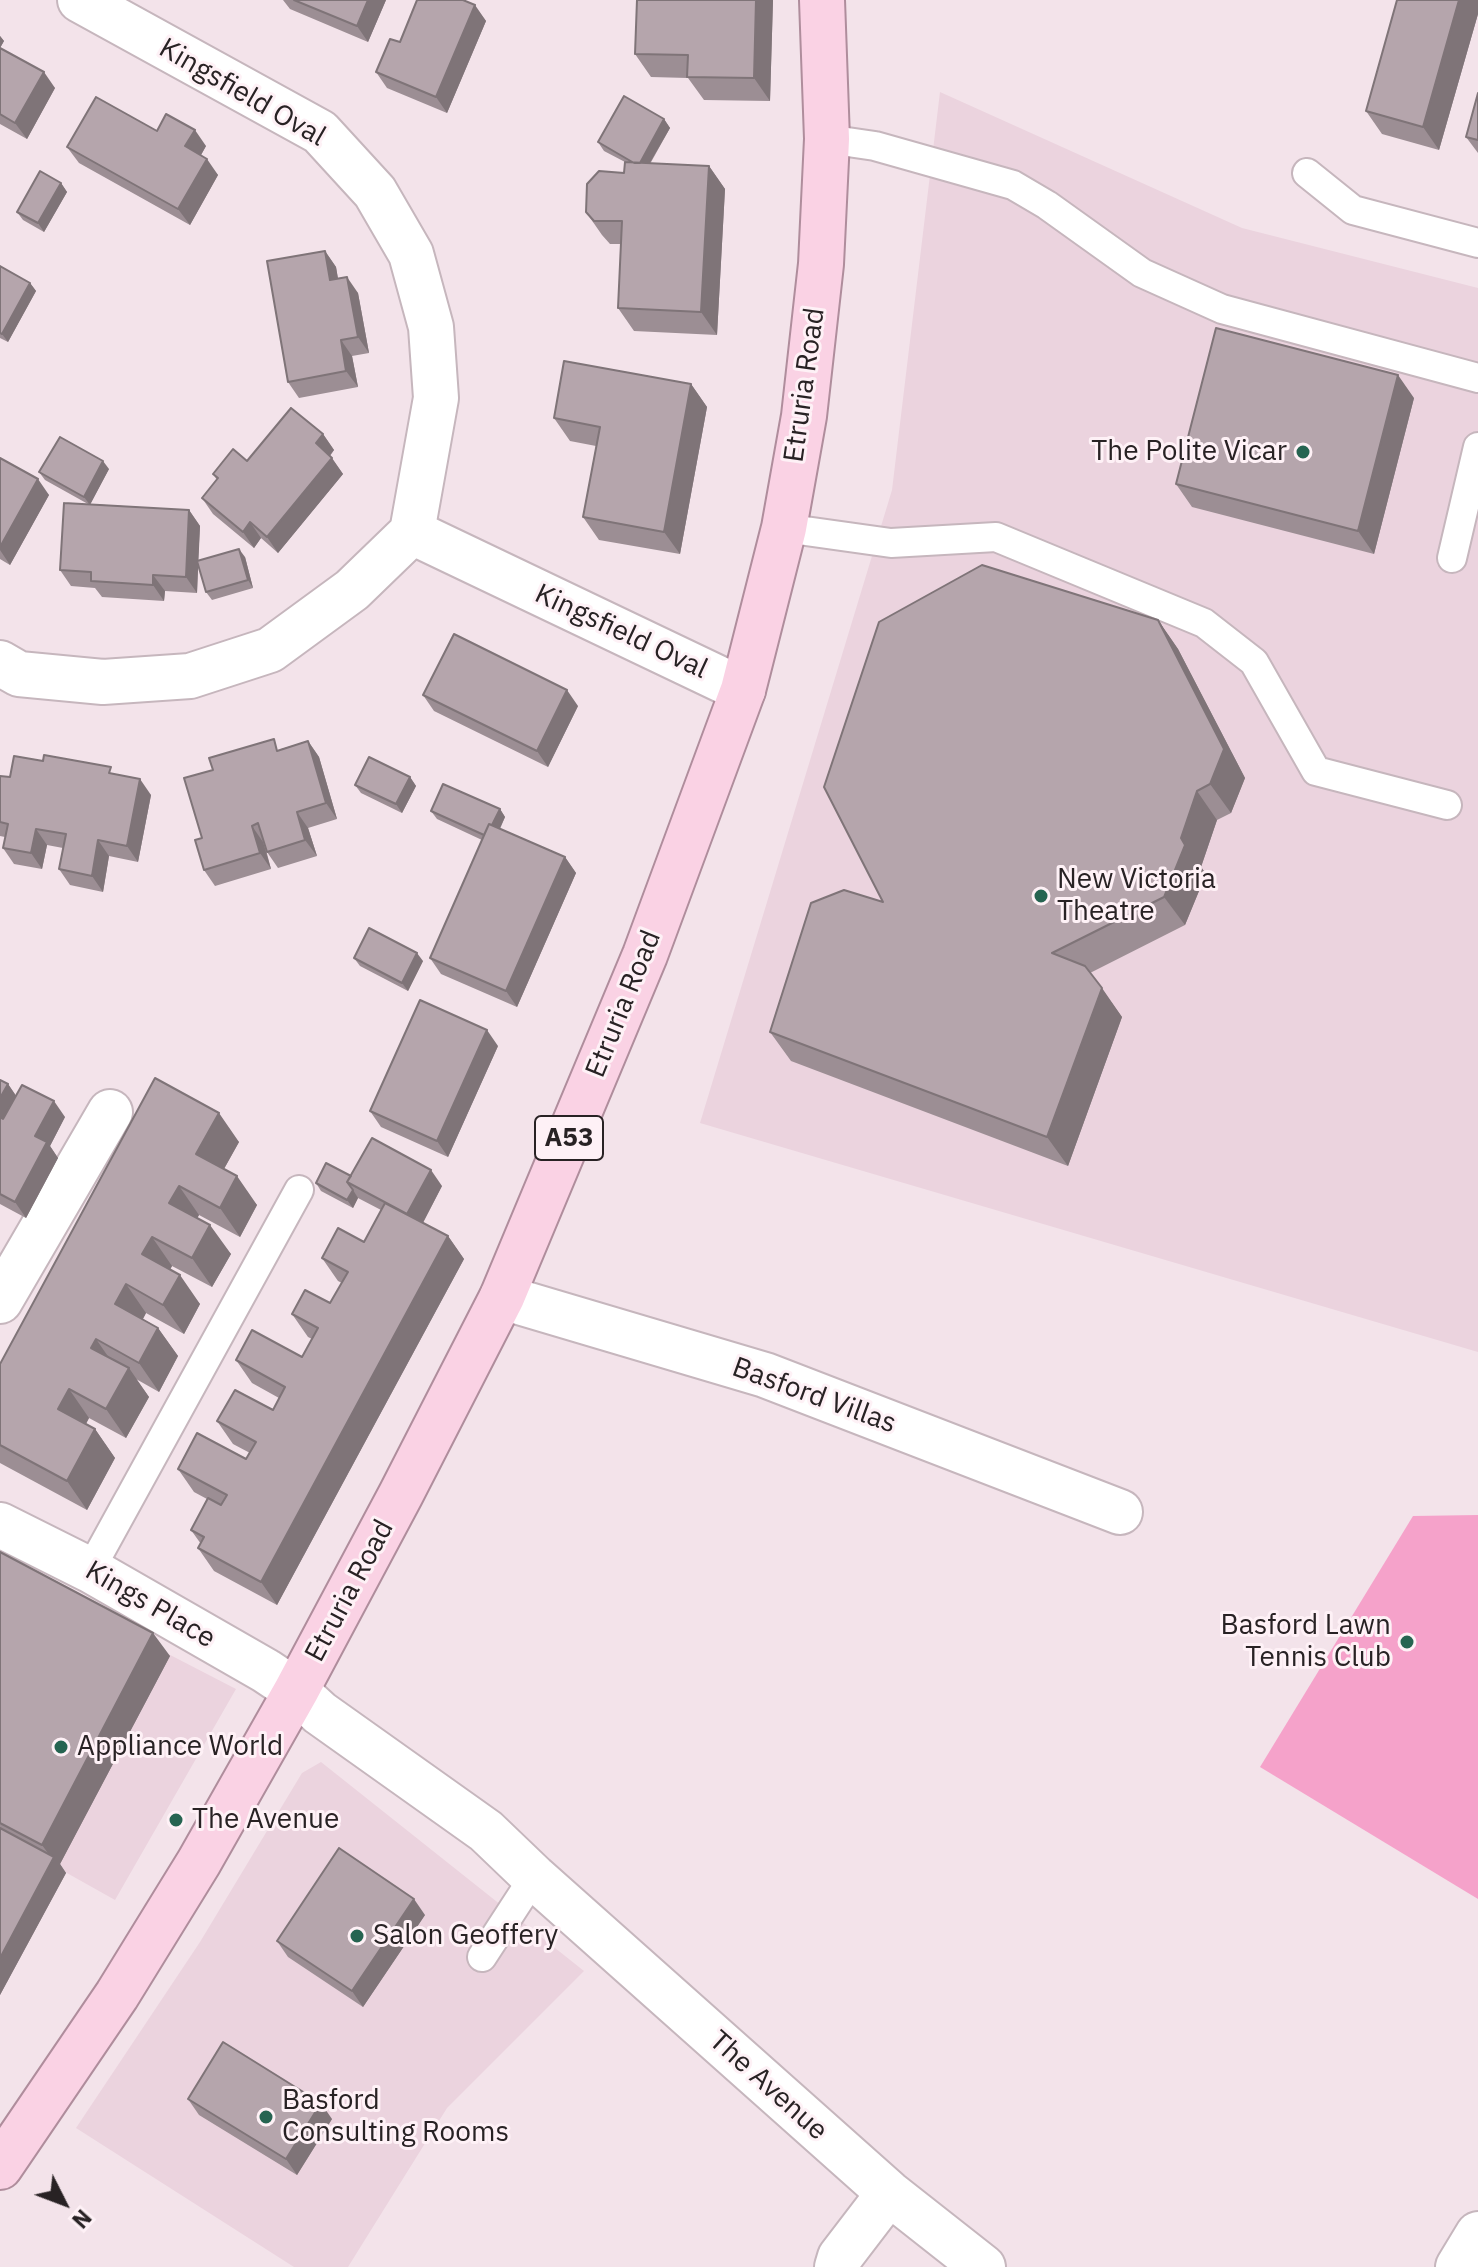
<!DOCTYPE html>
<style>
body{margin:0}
#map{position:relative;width:1478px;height:2267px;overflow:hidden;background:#f3e3ea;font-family:"IBM Plex Sans",sans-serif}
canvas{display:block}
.north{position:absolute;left:24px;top:2163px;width:80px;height:80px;-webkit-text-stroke:6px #fef1f6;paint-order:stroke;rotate:132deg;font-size:22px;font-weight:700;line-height:32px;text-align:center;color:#282224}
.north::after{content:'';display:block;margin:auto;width:28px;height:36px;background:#282224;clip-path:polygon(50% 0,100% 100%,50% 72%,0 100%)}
</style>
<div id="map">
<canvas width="1478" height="2267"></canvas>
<div class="north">N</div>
</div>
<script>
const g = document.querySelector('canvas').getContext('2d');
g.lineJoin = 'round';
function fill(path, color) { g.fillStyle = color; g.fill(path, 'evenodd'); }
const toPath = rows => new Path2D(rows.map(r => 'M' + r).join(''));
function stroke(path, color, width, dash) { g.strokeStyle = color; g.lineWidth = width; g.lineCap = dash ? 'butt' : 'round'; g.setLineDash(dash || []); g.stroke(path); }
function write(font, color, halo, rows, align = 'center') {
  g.font = font + ' "IBM Plex Sans",sans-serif'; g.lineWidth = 6; g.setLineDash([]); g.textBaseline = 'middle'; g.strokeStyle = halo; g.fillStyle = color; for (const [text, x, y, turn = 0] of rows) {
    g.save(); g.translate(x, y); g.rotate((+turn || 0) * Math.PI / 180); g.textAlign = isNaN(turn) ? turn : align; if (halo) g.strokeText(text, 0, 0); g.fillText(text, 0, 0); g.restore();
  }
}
fill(toPath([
 [940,92,1242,228,1478,288,1478,1352,700,1123,892,490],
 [0,1567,236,1689,115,1900,58,1868],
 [321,1762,584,1971,447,2108,348,2267,294,2267,76,2128,200,1942,302,1773]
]), '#ebd3de');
fill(toPath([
 [1478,1515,1478,1899,1260,1767,1413,1516]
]), '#f5a2ca');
const service = toPath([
 [827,139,875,146,1013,185,1047,205,1142,273,1222,309,1478,378],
 [1307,173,1353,210,1478,243],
 [784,528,891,543,996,537,1204,623,1254,662,1316,771,1447,805],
 [1452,558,1478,447],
 [90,1570,299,1190],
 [482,1957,534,1877]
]);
const minor = toPath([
 [412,532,743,690],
 [0,663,19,674,103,682,190,676,270,650,352,590,412,532,436,398,431,327,411,254,375,192,320,132,80,0],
 [502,1297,765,1375,1120,1512],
 [0,1301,110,1112],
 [0,1525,90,1570,266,1671,296,1691,320,1713,486,1831,534,1877,889,2193,983,2267],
 [837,2267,840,2257,889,2193],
 [1458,2267,1478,2234]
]);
const trunk = toPath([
 [0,2167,117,1995,199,1862,296,1691,401,1494,502,1297,645,955,743,690,784,528,804,416,821,264,827,139,822,0]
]);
stroke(service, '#c6b6bd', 32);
stroke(minor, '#c6b6bd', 48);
stroke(trunk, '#af8d9c', 48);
stroke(service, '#fff', 28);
stroke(minor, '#fff', 44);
stroke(trunk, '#fad2e4', 44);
fill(toPath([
 [283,0,386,0,368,42,290,9],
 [637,0,773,0,770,101,704,100,688,78,651,77,635,54],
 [1478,0,1478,14,1439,150,1382,134,1366,111],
 [473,4,486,21,447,113,387,88,376,72,400,42],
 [0,36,4,41,0,48,55,88,27,139,0,124],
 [1478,93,1478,153,1466,137],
 [664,119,670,128,650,164,709,166,725,189,717,335,634,331,618,308,621,244,610,244,602,235,586,212,624,173,625,162,604,151,598,142],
 [157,131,206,146,201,155,218,175,190,225,79,163,67,147],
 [61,183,67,192,44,232,23,220,17,212],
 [325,251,336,267,338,279,358,293,369,353,352,356,358,387,299,398,288,382],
 [0,266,30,283,36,291,8,342,0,338],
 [691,384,707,407,680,554,599,540,583,517,596,446,570,441,554,418],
 [1414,398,1374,554,1192,507,1176,484],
 [323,434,334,450,330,456,343,474,278,553,261,538,254,548,213,514,202,498,217,480,213,474],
 [0,458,49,495,10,565,0,559],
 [109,469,90,504,189,510,200,526,198,561,245,557,253,588,212,600,206,592,198,564,197,593,165,591,164,601,102,597,95,588,71,586,60,570,88,504,45,480,39,472],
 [1158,620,1178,649,1245,778,1231,813,1217,820,1201,867,1206,874,1185,925,1090,973,1122,1017,1068,1166,791,1061,770,1032,883,902],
 [423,695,578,706,548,767,434,711],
 [308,741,319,757,337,819,308,828,317,856,278,868,267,852,264,842,271,869,215,886,204,870,202,838,281,749],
 [115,774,151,795,138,862,109,856,103,892,70,885,59,869,63,848,47,845,42,869,14,864,3,848,5,837,0,836,0,776,10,777],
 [410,777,416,786,402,813,361,793,355,785],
 [500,809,505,817,500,829,565,857,576,873,517,1007,441,974,430,958,482,840,437,819,431,811],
 [354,958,423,961,408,991,360,966],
 [498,1046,448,1157,381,1127,370,1111],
 [155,1078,239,1142,224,1169,257,1205,240,1237,199,1215,197,1218,231,1254,212,1287,172,1266,170,1270,200,1304,184,1334,146,1313,143,1319,158,1328,178,1356,159,1392,136,1379,149,1397,126,1438,89,1418,86,1424,95,1429,115,1458,87,1510,0,1463,0,1364],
 [0,1080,8,1084,16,1096,65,1117,50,1146,58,1158,26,1218,0,1204],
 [351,1176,442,1186,423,1223,448,1236,464,1259,277,1605,214,1571,198,1548,201,1544,191,1530,207,1499,194,1492,178,1469,246,1459,250,1453,233,1444,217,1421,273,1410,279,1398,252,1383,236,1360,302,1357,312,1339,308,1337,292,1314,330,1303,342,1283,338,1281,322,1258,364,1242,381,1210,358,1198,353,1208,321,1191,316,1183],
 [0,1552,170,1656,60,1864,66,1873,0,1995],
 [425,1915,363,2007,288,1957,277,1941],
 [188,2099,332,2119,297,2175,199,2115]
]), '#9c8e94');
fill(toPath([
 [368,0,386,0,368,42,357,26],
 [756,0,773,0,770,101,754,78],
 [1459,0,1478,0,1478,14,1439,150,1423,127],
 [475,5,486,21,447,113,436,97],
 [0,36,4,41,0,48],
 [44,72,55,88,27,139,15,123],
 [664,119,670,128,644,173,638,165],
 [195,130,206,146,197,162,185,146],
 [207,159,218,175,190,225,178,209],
 [709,166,725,189,717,335,701,312],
 [61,183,67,192,44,232,38,223],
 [325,251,336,267,341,296,330,280],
 [347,277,358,293,369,353,358,337],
 [30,283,36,291,8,342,2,334],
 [341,340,352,356,358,387,346,371],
 [1398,375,1414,398,1374,554,1358,531],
 [691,384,707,407,680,554,664,532],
 [323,434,334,450,327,459,316,443],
 [332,458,343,474,278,553,267,537],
 [103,461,109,469,90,505,84,497],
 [38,479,49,495,10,565,0,550,0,547],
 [189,510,200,526,197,593,186,577],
 [250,522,261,538,254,548,243,532],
 [239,549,245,557,253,588,248,580],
 [153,575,165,591,164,601,153,585],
 [1158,620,1178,649,1245,778,1231,813,1210,784],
 [567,690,578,706,548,767,537,751],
 [308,741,319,757,337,819,326,803],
 [410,777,416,786,402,813,396,804],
 [140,779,151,795,138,862,127,846],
 [1197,791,1217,820,1201,867,1206,874,1185,925,1164,897,1181,838],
 [500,809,505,817,492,845,487,837],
 [297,812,308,828,317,856,305,840],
 [252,826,263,842,271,869,260,853],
 [36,829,47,845,42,869,31,853],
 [98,840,109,856,103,892,92,876],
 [565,857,576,873,517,1007,506,991],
 [417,953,423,961,408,991,402,983],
 [1102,988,1122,1017,1068,1166,1047,1137],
 [487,1030,498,1046,448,1157,437,1141],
 [8,1084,19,1100,0,1124,0,1098],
 [54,1101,65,1117,50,1146,58,1158,26,1218,15,1202,35,1136],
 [219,1113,239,1142,216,1183,196,1154],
 [431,1170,442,1186,419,1230,407,1214],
 [237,1176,257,1205,240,1237,220,1208],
 [179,1186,199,1215,190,1232,169,1203],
 [353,1190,358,1198,353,1208,347,1200],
 [210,1225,231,1254,212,1287,192,1258],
 [448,1236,464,1259,277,1605,261,1582],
 [152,1237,172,1266,162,1283,142,1254],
 [180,1275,200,1304,184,1334,163,1305],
 [126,1284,146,1313,135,1333,115,1304],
 [158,1328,178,1356,159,1392,139,1363],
 [96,1339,116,1368,91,1348],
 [129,1368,149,1397,126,1438,106,1409],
 [69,1389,89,1418,78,1438,58,1409],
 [95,1429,115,1458,87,1510,67,1481],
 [153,1633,170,1656,60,1864,66,1873,0,1995,0,1958,53,1860,42,1845],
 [414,1899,425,1915,363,2007,352,1991],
 [321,2103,332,2119,297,2175,286,2159]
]), '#7f7478');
const building = toPath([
 [294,0,368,0,357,26,294,0],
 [417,0,463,0,475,5,436,97,376,72,390,39,400,42,417,0],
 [637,0,756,0,754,78,687,77,688,55,635,54,637,0],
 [1397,0,1459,0,1423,127,1366,111,1397,0],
 [0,48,44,72,15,123,0,114,0,48],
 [1478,93,1478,140,1466,137,1478,93],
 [624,96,664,119,640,163,634,163,598,142,624,96],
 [96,97,157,131,166,114,195,130,185,146,207,159,178,209,67,147,96,97],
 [625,162,709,166,701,312,618,308,622,221,594,221,586,212,587,184,599,171,624,173,625,162],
 [40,171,61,183,38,223,17,212,40,171],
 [325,251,330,280,347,277,358,337,341,340,346,371,288,382,267,261,325,251],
 [0,266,30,283,2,334,0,333,0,266],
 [1216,328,1398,375,1358,531,1176,484,1216,328],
 [564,361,691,384,664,532,583,517,600,427,554,418,564,361],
 [291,408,323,434,316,443,332,458,267,537,250,522,243,532,202,498,218,478,213,474,233,449,247,461,291,408],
 [60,437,103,461,84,497,39,472,60,437],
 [0,458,38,479,0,547,0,458],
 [64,503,189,510,186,577,153,575,153,585,91,581,91,572,60,570,64,503],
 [239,549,248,580,206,592,197,561,239,549],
 [982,565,1158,620,1224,749,1210,784,1197,791,1181,838,1185,845,1164,897,1052,953,1085,966,1102,988,1047,1137,770,1032,811,903,844,890,883,902,824,787,879,622,982,565],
 [454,634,567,690,537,751,423,695,454,634],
 [274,739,277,751,308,741,326,803,297,812,305,840,267,852,258,823,252,826,260,853,204,870,195,840,202,838,184,778,213,770,209,758,274,739],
 [44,755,111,767,109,773,140,779,127,846,98,840,92,876,59,869,66,834,36,829,31,853,3,848,8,824,0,822,0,776,10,777,14,756,43,761,44,755],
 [369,757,410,777,396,804,355,785,369,757],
 [443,784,500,809,492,825,489,824,484,835,431,811,443,784],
 [489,824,565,857,506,991,430,958,489,824],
 [369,928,417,953,402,983,354,958,369,928],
 [420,1000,487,1030,437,1141,370,1111,420,1000],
 [155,1078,219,1113,196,1154,237,1176,220,1208,179,1186,169,1203,210,1225,192,1258,152,1237,142,1254,180,1275,163,1305,126,1284,115,1304,158,1328,139,1363,96,1339,91,1348,129,1368,106,1409,69,1389,58,1409,95,1429,67,1481,0,1445,0,1364,155,1078],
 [0,1080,8,1084,0,1098,0,1080],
 [22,1085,54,1101,35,1136,47,1142,15,1202,0,1194,0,1117,3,1119,22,1085],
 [372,1138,431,1170,407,1214,347,1182,372,1138],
 [326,1163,351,1176,347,1182,353,1190,347,1200,316,1183,326,1163],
 [385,1203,448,1236,261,1582,198,1548,204,1537,191,1530,208,1498,221,1505,227,1495,178,1469,197,1433,246,1459,256,1442,217,1421,235,1390,273,1410,285,1387,236,1360,252,1330,302,1357,318,1328,292,1314,305,1290,330,1303,348,1272,322,1258,338,1228,364,1242,385,1203],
 [0,1552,153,1633,42,1845,0,1823,0,1552],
 [0,1828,54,1857,0,1958,0,1828],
 [339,1848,414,1899,352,1991,277,1941,339,1848],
 [223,2042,321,2103,286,2159,188,2099,223,2042]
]);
fill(building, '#b5a5ac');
stroke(building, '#7f7478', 2);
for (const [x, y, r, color] of [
 [1303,452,8,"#266451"],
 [1041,896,8,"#266451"],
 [1407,1642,8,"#266451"],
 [61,1747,8,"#266451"],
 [176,1820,8,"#266451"],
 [357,1936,8,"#266451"],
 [266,2117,8,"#266451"]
]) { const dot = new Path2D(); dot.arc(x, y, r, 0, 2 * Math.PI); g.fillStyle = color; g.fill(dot); stroke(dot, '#fef1f6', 3); }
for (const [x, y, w] of [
 [569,1138,68]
]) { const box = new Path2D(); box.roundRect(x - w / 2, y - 22, w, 44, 6); g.fillStyle = '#fef1f6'; g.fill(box); stroke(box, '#282224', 2); }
write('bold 26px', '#282224', null, [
 ["A53",569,1138]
]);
write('28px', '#282224', '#fef1f6', [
 ["Kingsfield Oval",242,93,30],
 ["Etruria Road",805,385,-82],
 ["Kingsfield Oval",621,632,25],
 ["Etruria Road",624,1004,-68],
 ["Basford Villas",814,1396,20],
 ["Etruria Road",350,1591,-62],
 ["Kings Place",150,1605,30],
 ["The Avenue",768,2086,42]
]);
write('28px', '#282224', '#fef1f6', [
 ["The Polite Vicar",1287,452,"right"],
 ["New Victoria",1057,880],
 ["Theatre",1057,912],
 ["Basford Lawn",1391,1626,"right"],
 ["Tennis Club",1391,1658,"right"],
 ["Appliance World",77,1747],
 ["The Avenue",192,1820],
 ["Salon Geoffery",373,1936],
 ["Basford",282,2101],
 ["Consulting Rooms",282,2133]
], 'left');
</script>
